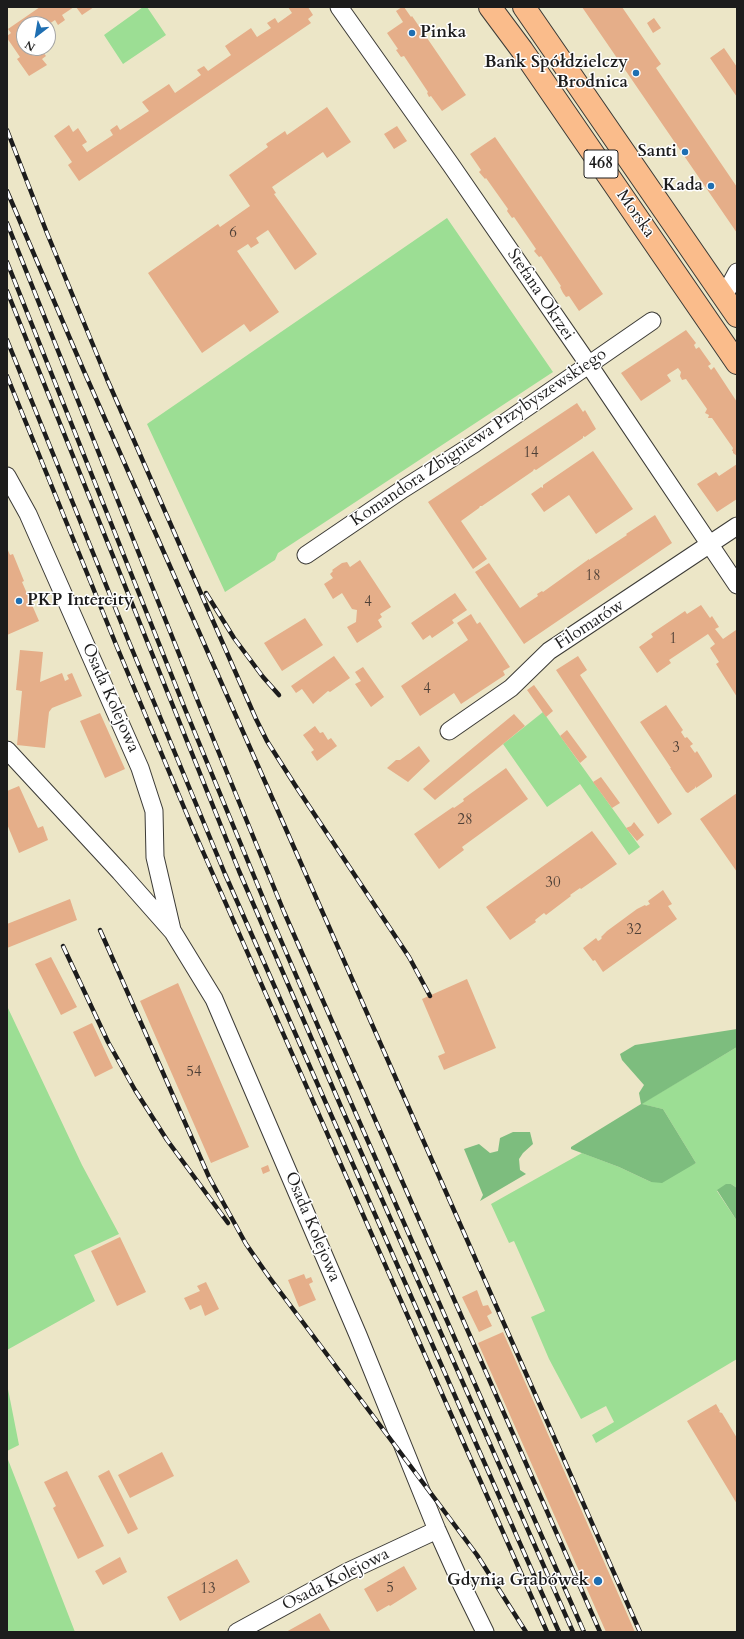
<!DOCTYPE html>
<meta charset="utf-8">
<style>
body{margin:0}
#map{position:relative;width:744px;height:1639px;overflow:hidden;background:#ece6c7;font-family:Cardo,serif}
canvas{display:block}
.frame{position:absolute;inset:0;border:8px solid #1c1c1c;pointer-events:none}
.north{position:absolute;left:16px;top:16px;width:40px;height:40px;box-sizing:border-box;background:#fff;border:1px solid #a4a4a4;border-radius:50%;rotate:211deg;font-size:11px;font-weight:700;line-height:16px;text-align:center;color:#1c1c1c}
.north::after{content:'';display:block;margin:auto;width:14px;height:18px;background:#1f6fb2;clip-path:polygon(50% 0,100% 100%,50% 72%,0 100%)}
</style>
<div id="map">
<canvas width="744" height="1639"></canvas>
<div class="frame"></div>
<div class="north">N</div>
</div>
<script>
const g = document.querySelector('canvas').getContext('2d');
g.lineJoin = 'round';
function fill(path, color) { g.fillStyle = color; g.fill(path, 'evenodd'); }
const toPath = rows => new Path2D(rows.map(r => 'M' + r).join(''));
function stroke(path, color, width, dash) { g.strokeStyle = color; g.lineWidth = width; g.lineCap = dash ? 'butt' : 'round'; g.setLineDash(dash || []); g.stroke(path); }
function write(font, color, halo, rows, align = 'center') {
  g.font = font + ' Cardo,serif'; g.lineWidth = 3; g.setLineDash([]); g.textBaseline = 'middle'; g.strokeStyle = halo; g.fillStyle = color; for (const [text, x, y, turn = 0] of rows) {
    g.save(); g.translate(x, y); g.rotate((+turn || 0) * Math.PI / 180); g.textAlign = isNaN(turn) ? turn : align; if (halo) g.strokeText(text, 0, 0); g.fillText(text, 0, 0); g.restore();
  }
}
fill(toPath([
 [143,7,147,7,166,35,123,64,104,35],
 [447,218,553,372,278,553,275,560,225,592,147,424],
 [543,712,640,847,629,855,580,784,547,807,503,744],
 [7,1006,82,1165,119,1234,74,1255,95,1301,7,1350],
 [737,1047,737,1188,731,1184,717,1191,737,1221,737,1359,596,1443,592,1435,614,1422,606,1406,581,1419,549,1359,531,1317,545,1311,514,1241,509,1243,491,1204,582,1153,619,1167,651,1182,696,1163,663,1109,641,1104],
 [7,1384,19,1445,7,1451],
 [7,1457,75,1632,7,1632]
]), '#9cde94');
fill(toPath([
 [737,1029,737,1047,642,1104,663,1109,696,1163,662,1183,651,1182,619,1167,571,1149,571,1147,641,1104,639,1093,644,1085,622,1060,620,1054,635,1045],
 [513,1132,530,1132,533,1144,523,1153,519,1159,520,1170,526,1174,480,1201,483,1195,464,1149,479,1144,490,1153,498,1151,500,1138],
 [726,1184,731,1184,737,1188,737,1221,717,1190]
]), '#7dbd7e');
fill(toPath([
 [40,7,74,7,62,15,65,20,58,25,55,20,49,24,24,24,24,48,40,48,46,56,42,59,47,65,29,76,17,59,20,57,7,38,7,36,11,33,8,29],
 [76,7,94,7,82,15],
 [288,7,308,7,313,15,308,19,311,23,79,181,68,165,72,162,54,136,69,125,73,132,78,128,87,142,82,145,87,152,113,135,110,130,117,125,120,130,149,111,142,102,169,84,175,93,201,75,197,70,204,66,208,71,231,55,225,46,251,28,257,37,271,28,267,23,275,18,278,23,292,13],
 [402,7,404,7,411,17,412,16,466,95,442,111,431,96,429,97,427,93,428,92,404,56,401,57,396,50,398,49,387,33,403,22,396,11],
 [582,7,622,7,661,64,656,68,737,187,737,233],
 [654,18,661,28,653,33,647,23],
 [724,48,737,67,737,97,710,58],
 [327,107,351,142,327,158,323,152,272,187,276,193,274,194,317,254,295,270,268,230,256,238,259,243,251,248,248,244,237,251,279,312,250,332,244,324,202,353,148,273,218,224,220,227,250,206,229,175,268,147,266,144,285,131,287,135],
 [397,126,407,141,394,149,384,134],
 [495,137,603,294,579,311,569,296,566,297,563,293,560,287,561,286,541,256,539,257,534,251,536,249,514,217,512,218,507,211,508,209,486,178,485,179,479,172,481,170,470,154],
 [686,330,696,343,694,345,696,349,699,347,711,364,708,366,711,370,714,367,737,402,737,456,733,453,733,451,732,451,733,448,712,418,708,418,709,415,705,413,707,409,686,379,682,380,680,376,681,372,678,368,667,375,671,381,641,401,621,373],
 [577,403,583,412,585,410,596,429,585,437,583,436,583,438,536,470,534,469,533,471,482,506,480,506,479,508,461,521,487,559,473,569,428,502],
 [593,451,633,509,596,534,569,495,544,512,531,494,541,487,543,488,543,485],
 [737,464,737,499,717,512,697,484,716,472,719,476],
 [655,515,672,543,524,644,475,572,489,563,520,608,538,596,537,594,542,591,543,592,589,559,589,560,627,535,626,534],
 [7,548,10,555,13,554,24,581,22,582,39,621,7,635],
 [360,560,391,607,380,614,382,617,378,620,382,627,357,643,347,627,356,622,357,610,352,609,342,593,333,599,324,584,333,578,330,574,333,571,332,570,342,563,347,562,350,567],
 [455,593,467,610,452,620,454,623,432,638,430,635,423,640,411,623],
 [701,605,710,618,712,616,719,627,715,629,723,639,736,630,737,633,737,697,716,664,719,662,710,648,715,644,708,634,669,660,671,663,657,673,639,647,653,637,651,634,685,611,687,614],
 [471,614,477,624,480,622,510,667,503,671,505,675,461,704,454,693,420,716,401,686,468,640,457,623],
 [305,618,323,645,282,671,264,643],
 [20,650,43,652,40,682,62,673,65,681,69,679,67,675,72,673,82,696,52,708,49,712,45,748,17,745,22,691,16,690],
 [334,656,350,678,330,692,328,691,313,704,302,689,296,693,291,686],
 [578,656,587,670,580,675,672,814,658,824,556,670],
 [363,667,384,697,371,707,355,684,361,681,355,672],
 [534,685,553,711,546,717,527,690],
 [666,705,683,730,681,732,685,738,687,737,693,744,690,746,695,753,697,751,712,775,712,777,696,788,695,786,695,788,688,793,686,792,670,768,671,768,640,722],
 [100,713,125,769,105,778,80,721],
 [514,714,525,726,435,800,423,789],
 [315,726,320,733,323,732,328,740,331,738,337,746,317,761,311,752,314,750,303,735],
 [567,730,587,757,580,763,560,736],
 [419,746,430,761,408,782,387,768,396,760,400,760],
 [506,768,528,799,462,847,464,850,439,869,414,834,453,807,454,808,464,801,463,799],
 [601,777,620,803,612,808,593,782],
 [19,786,38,828,43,826,48,840,19,853,7,824,7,791],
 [737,793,737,872,700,819],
 [634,822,644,835,637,841,626,828,631,826],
 [592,831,617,864,581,889,580,888,570,895,571,896,546,915,544,913,535,920,536,922,510,940,486,907],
 [663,890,672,904,668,906,677,919,603,972,595,960,593,961,583,948,596,938,598,941,600,940,602,938,601,937,607,931,637,909,645,905,646,906,650,904,648,901],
 [70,899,77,920,7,948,7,924],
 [51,957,77,1007,61,1015,35,964],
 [467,979,496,1048,444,1070,438,1056,445,1053,422,999],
 [178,983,249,1147,211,1163,140,1001],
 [92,1023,113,1068,95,1077,73,1032],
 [268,1165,270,1171,263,1174,261,1168],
 [120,1237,146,1292,117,1306,91,1251],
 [304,1274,306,1279,311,1277,313,1282,309,1284,316,1300,299,1307,288,1280],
 [206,1282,219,1309,205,1316,201,1305,190,1310,184,1298,200,1291,197,1286],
 [477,1290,483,1306,488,1305,492,1313,487,1316,492,1326,479,1332,462,1297],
 [503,1332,635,1632,606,1632,478,1343],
 [716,1404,720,1411,719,1412,722,1413,737,1438,737,1504,687,1421],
 [162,1452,174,1476,130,1498,118,1475],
 [109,1470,138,1529,128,1534,98,1476],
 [67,1471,104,1546,78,1559,53,1508,56,1506,44,1482],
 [120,1557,127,1572,103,1585,95,1571],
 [237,1559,250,1582,180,1621,167,1597],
 [404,1566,417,1589,390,1606,389,1605,377,1612,364,1589],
 [320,1613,331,1632,286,1632]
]), '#e5ae89');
const minor = toPath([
 [339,7,451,165,589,365,737,585],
 [724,296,737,272],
 [7,476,28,514,140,768,154,811,155,857,172,930],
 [306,555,403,489,474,444,652,321],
 [449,731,511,688,549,651,737,526],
 [7,750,120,872,173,932,214,999,358,1335,437,1530,459,1579,485,1632],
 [237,1632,347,1572,437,1530]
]);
const primary = toPath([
 [490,7,522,50,737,363],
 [524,7,737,316]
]);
stroke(minor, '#3b3a36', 19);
stroke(primary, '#3b3a36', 24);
stroke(minor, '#fff', 17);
stroke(primary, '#fabc8b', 22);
const rail = toPath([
 [7,130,47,233,107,379,256,719,267,741,295,785,409,957,430,996],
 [7,191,83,369,640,1632],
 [7,223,199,704,284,912,600,1632],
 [7,262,185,709,273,922,352,1105,584,1632],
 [7,291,239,871,342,1109,573,1632],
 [7,340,129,642,225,874,559,1632],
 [7,376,117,647,193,829,547,1632],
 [206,593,234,638,263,677,279,695],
 [100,930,209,1177,246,1244,269,1277,477,1555,526,1632],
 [63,946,108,1042,135,1090,167,1140,228,1223]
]);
stroke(rail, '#1c1c1c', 4.5);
stroke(rail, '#fff', 3, [9]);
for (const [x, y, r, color] of [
 [412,33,4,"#1f6fb2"],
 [636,73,4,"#1f6fb2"],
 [685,152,4,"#1f6fb2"],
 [711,186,4,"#1f6fb2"],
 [19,601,4,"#1f6fb2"],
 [598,1581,5,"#1f6fb2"]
]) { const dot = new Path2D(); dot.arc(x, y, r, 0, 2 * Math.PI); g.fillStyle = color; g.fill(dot); stroke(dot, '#fff', 1.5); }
write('15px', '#4e4037', null, [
 ["6",233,234],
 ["14",531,454],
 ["18",593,577],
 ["4",368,603],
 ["1",673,640],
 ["4",427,690],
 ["3",676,749],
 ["28",465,821],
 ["30",553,884],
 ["32",634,931],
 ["54",194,1073],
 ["5",390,1589],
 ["13",208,1590]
]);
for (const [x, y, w] of [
 [601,164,34]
]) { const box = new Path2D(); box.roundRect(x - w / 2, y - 14, w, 28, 3); g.fillStyle = '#fff'; g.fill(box); stroke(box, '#1c1c1c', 1); }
write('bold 16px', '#1c1c1c', null, [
 ["468",601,164]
]);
write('bold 17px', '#1c1c1c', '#fff', [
 ["Pinka",420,33,"left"],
 ["Bank Spółdzielczy",628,63],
 ["Brodnica",628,83],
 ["Santi",677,152],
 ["Kada",703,186],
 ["PKP Intercity",27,601,"left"],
 ["Gdynia Grabówek",589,1581]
], 'right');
write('17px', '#1c1c1c', '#fff', [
 ["Morska",635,214,55],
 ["Stefana Okrzei",540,295,56],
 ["Komandora Zbigniewa Przybyszewskiego",479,438,-34],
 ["Filomatów",590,625,-33],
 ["Osada Kolejowa",110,698,66],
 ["Osada Kolejowa",312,1227,67],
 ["Osada Kolejowa",336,1580,-27]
]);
</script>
